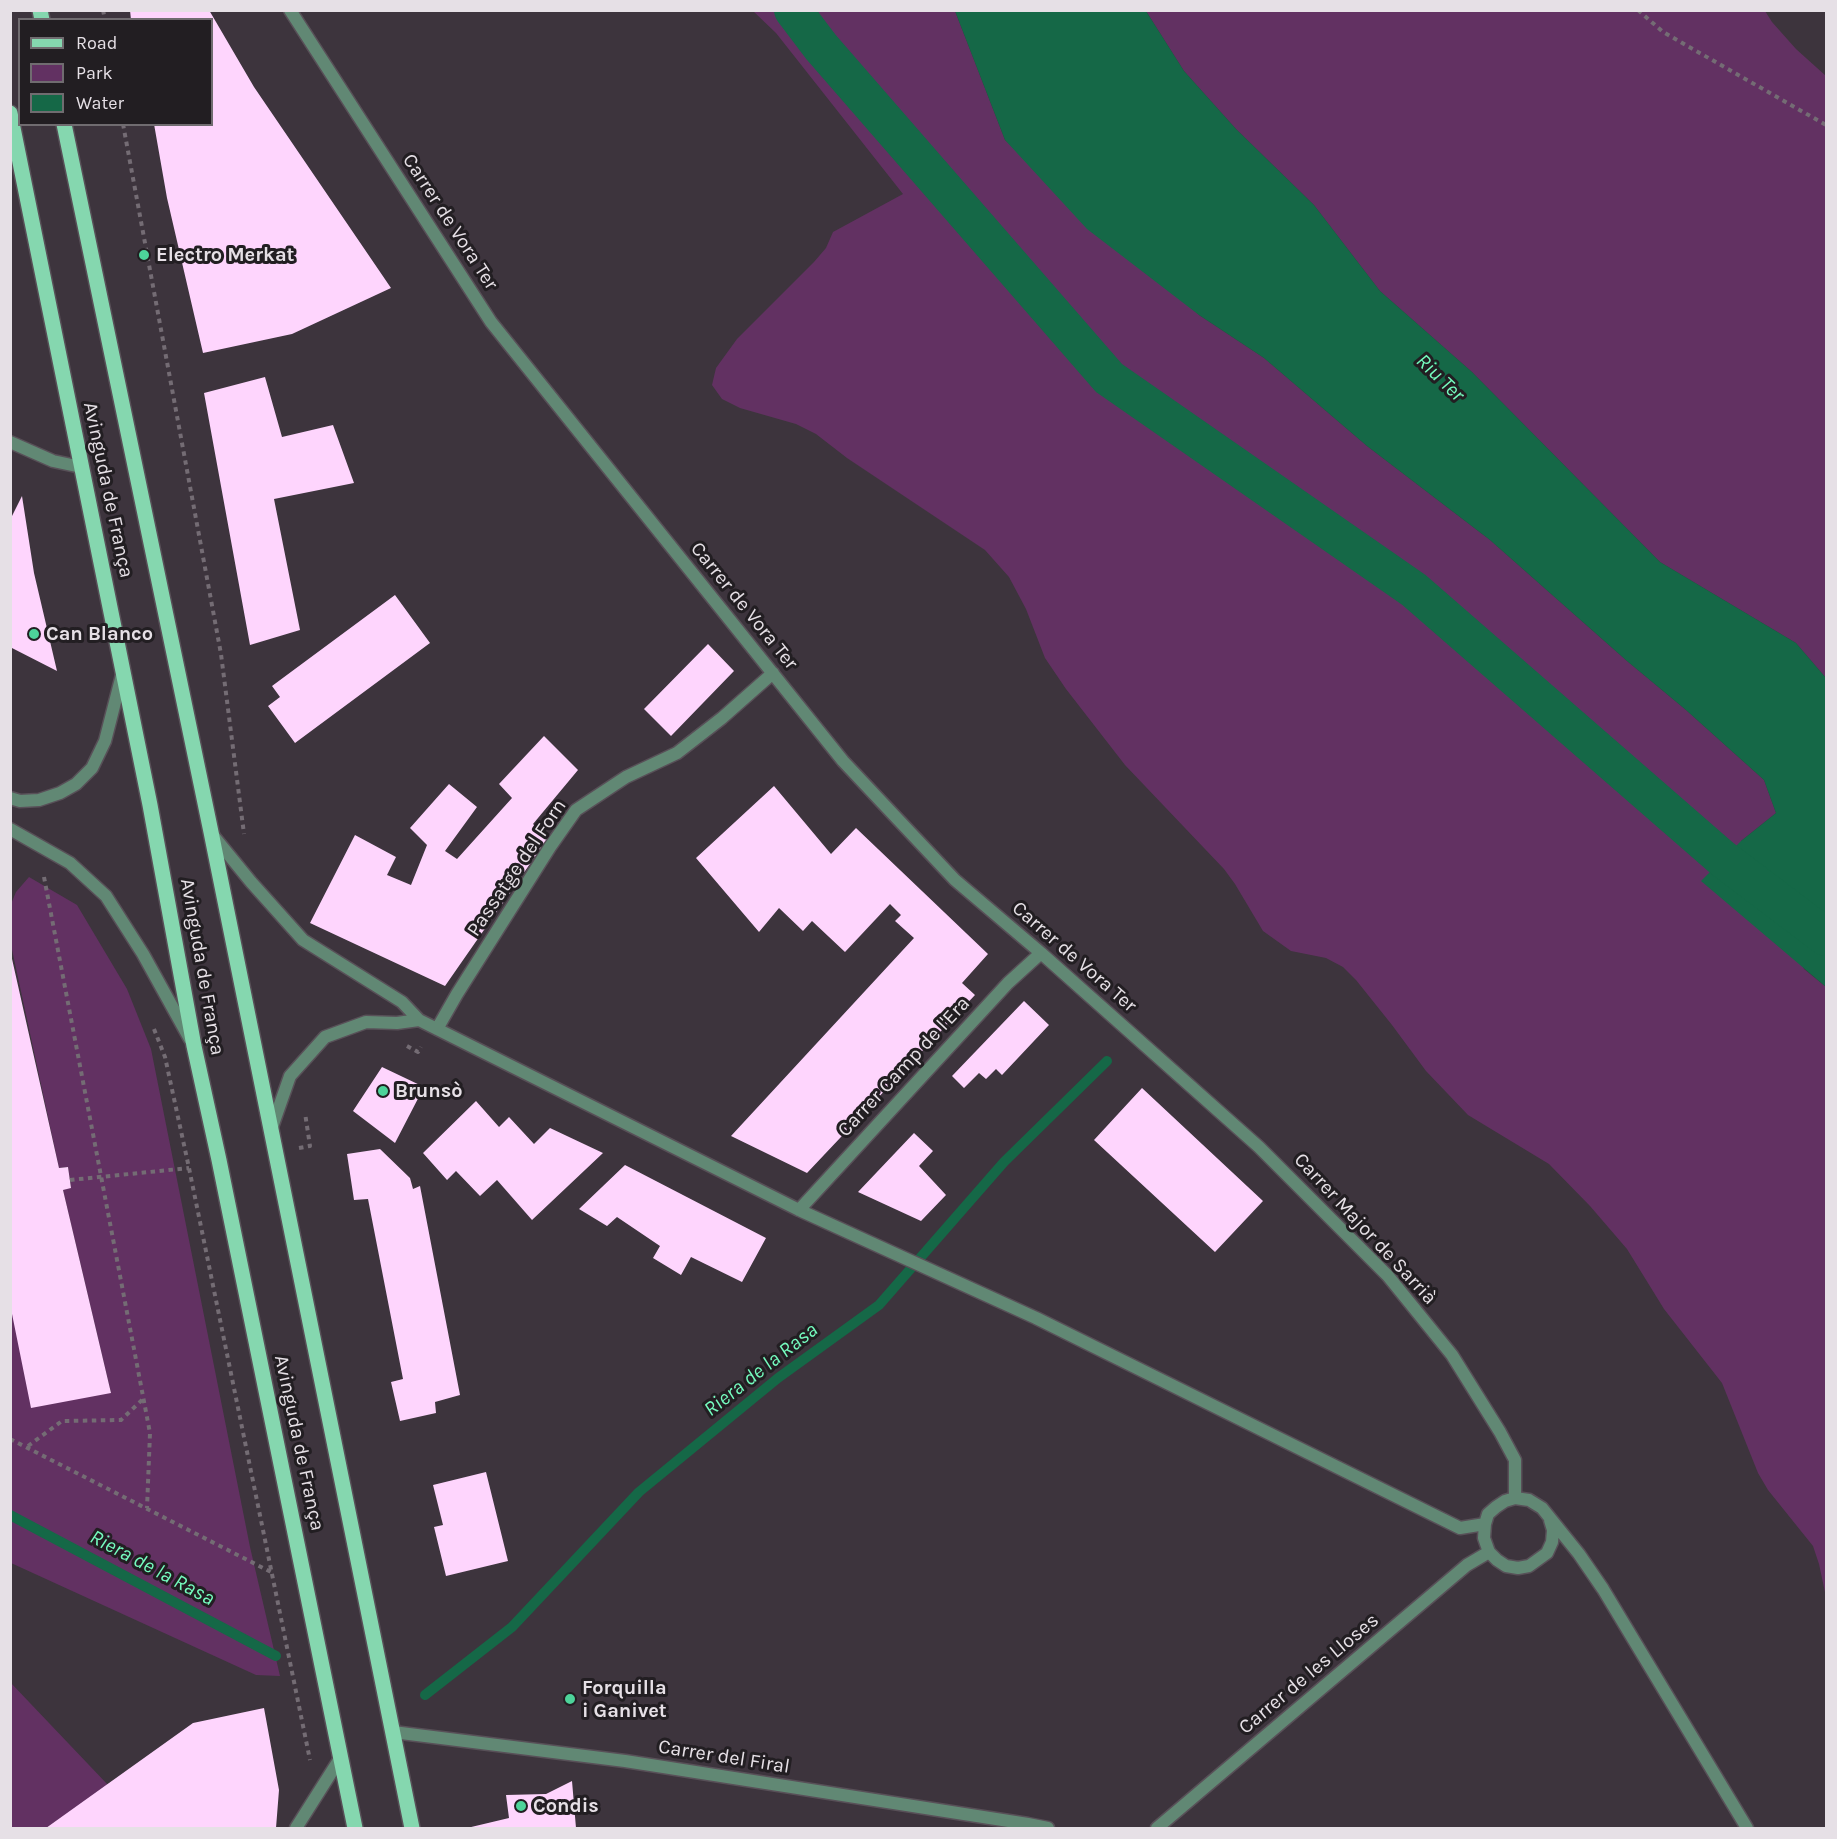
<!DOCTYPE html>
<meta charset="utf-8">
<style>
body{margin:0}
#map{position:relative;width:1837px;height:1839px;overflow:hidden;background:#3d343d;font-family:Karla,sans-serif}
canvas{display:block}
.frame{position:absolute;inset:0;border:12px solid #e6e0e6;pointer-events:none}
.legend{position:absolute;left:18px;top:18px;width:195px;height:108px;box-sizing:border-box;background:#221e22;border:2px solid #706c70;margin:0;padding:8px 10px;list-style:none;font-size:18px;color:#e6e0e6}
.legend li{display:flex;align-items:center;gap:12px;height:30px}
.legend b{width:30px;border:2px solid #706c70}
</style>
<div id="map">
<canvas width="1837" height="1839"></canvas>
<div class="frame"></div>
<ul class="legend">
<li><b style="height:8px;background:#85d7af"></b>Road</li>
<li><b style="height:16px;background:#623162"></b>Park</li>
<li><b style="height:16px;background:#156847"></b>Water</li>
</ul>
</div>
<script>
const g = document.querySelector('canvas').getContext('2d');
g.lineJoin = 'round';
function fill(path, color) { g.fillStyle = color; g.fill(path, 'evenodd'); }
const toPath = rows => new Path2D(rows.map(r => 'M' + r).join(''));
function stroke(path, color, width, dash) { g.strokeStyle = color; g.lineWidth = width; g.lineCap = dash ? 'butt' : 'round'; g.setLineDash(dash || []); g.stroke(path); }
function write(font, color, halo, rows, align = 'center') {
  g.font = font + ' Karla,sans-serif'; g.lineWidth = 6; g.setLineDash([]); g.textBaseline = 'middle'; g.strokeStyle = halo; g.fillStyle = color; for (const [text, x, y, turn = 0] of rows) {
    g.save(); g.translate(x, y); g.rotate((+turn || 0) * Math.PI / 180); g.textAlign = isNaN(turn) ? turn : align; if (halo) g.strokeText(text, 0, 0); g.fillText(text, 0, 0); g.restore();
  }
}
fill(toPath([
 [753,11,955,11,1005,140,1199,315,1264,358,1367,446,1490,540,1627,661,1686,710,1764,780,1776,813,1741,841,1804,969,1826,987,1826,1597,1819,1564,1813,1546,1768,1490,1758,1473,1722,1383,1664,1309,1627,1249,1590,1206,1549,1164,1468,1115,1426,1071,1392,1025,1356,980,1343,967,1326,958,1291,951,1263,931,1235,884,1224,869,1125,765,1066,689,1045,658,1026,609,1009,577,985,550,847,458,816,434,796,424,740,408,722,399,712,385,716,368,737,339,814,262,826,248,833,232,903,194,776,33],
 [1146,11,1765,11,1772,22,1796,49,1826,76,1826,678,1796,643,1660,562,1472,372,1380,291,1314,205,1236,129,1184,71],
 [29,877,77,905,127,989,151,1049,250,1547,280,1676,256,1675,11,1563,10,1304,111,1393,63,1190,71,1187,68,1167,59,1168,11,945,11,904,16,892],
 [10,1682,108,1785,46,1828,11,1828]
]), '#623162');
fill(toPath([
 [955,11,1146,11,1184,71,1236,129,1314,205,1380,291,1472,372,1660,562,1796,643,1826,678,1826,987,1701,881,1741,841,1776,813,1764,780,1686,710,1627,661,1490,540,1367,446,1264,358,1199,315,1087,229,1005,140]
]), '#156847');
stroke(toPath([
 [10,1515,276,1656],
 [425,1695,512,1627,639,1492,778,1378,879,1305,1004,1162,1107,1061]
]), '#156847', 10);
stroke(toPath([
 [793,10,821,47,1109,378,1414,590,1723,859,1826,937]
]), '#156847', 38);
fill(toPath([
 [130,10,209,10,254,87,391,288,292,334,203,353,167,198,154,124,212,124,212,20,131,20],
 [265,377,282,437,333,425,354,483,274,499,300,630,250,645,204,393],
 [22,496,34,573,57,671,10,647,10,520],
 [395,595,430,643,295,743,268,706,280,697,272,686],
 [708,644,734,671,671,736,644,709],
 [544,736,578,770,533,824,548,838,445,986,310,923,355,835,396,857,387,875,411,885,427,845,410,828,449,784,477,807,445,851,457,859,512,798,499,784],
 [774,786,831,854,856,828,988,954,962,983,975,995,807,1173,731,1136,914,938,895,921,901,915,890,904,845,952,812,921,803,931,779,908,759,932,696,858],
 [10,950,59,1168,68,1167,71,1188,63,1190,111,1393,31,1408,10,1304],
 [1024,1001,1049,1025,1002,1075,996,1069,986,1079,979,1073,964,1088,952,1076],
 [382,1067,424,1087,395,1143,353,1111],
 [1142,1088,1263,1201,1215,1252,1094,1140],
 [476,1101,499,1127,509,1117,534,1144,550,1128,603,1153,532,1220,497,1180,480,1196,456,1171,447,1180,423,1153],
 [914,1133,933,1151,919,1166,946,1195,921,1221,858,1192],
 [380,1149,410,1178,413,1189,420,1186,460,1395,435,1402,436,1413,400,1421,391,1382,403,1379,368,1199,354,1200,347,1154],
 [625,1165,766,1238,742,1282,691,1257,681,1275,653,1258,660,1246,617,1217,607,1226,579,1209],
 [486,1472,508,1561,446,1576,434,1527,443,1525,433,1485],
 [264,1708,279,1790,276,1828,46,1828,193,1723],
 [572,1781,576,1828,467,1828,509,1818,506,1795,546,1794]
]), '#fed5fd');
const minor = toPath([
 [290,10,491,322,843,761,955,880,1041,953,1259,1147,1388,1276,1452,1355,1500,1432,1515,1460,1515,1498],
 [10,442,53,461,81,467],
 [211,833,251,882,303,940,402,1002,419,1020,799,1210,1036,1318,1460,1528,1485,1524],
 [437,1029,457,994,550,847,576,810,626,777,677,753,722,718,773,673],
 [271,1130,290,1076,325,1037,366,1022,397,1023,419,1020],
 [799,1210,1008,983,1041,953],
 [1550,1520,1553,1530,1552,1542,1547,1553,1529,1566,1518,1568,1506,1566,1497,1560,1489,1552,1484,1538,1485,1524,1488,1514,1496,1507,1505,1501,1515,1498,1529,1500,1542,1508,1579,1554,1603,1589,1747,1828],
 [393,1732,625,1761,1028,1824,1048,1828],
 [296,1828,341,1757],
 [1157,1828,1467,1565,1489,1552]
]);
const tertiary = toPath([
 [10,798,20,801,39,800,60,793,76,784,92,768,105,741,123,671],
 [10,829,70,863,106,896,143,954,190,1039]
]);
const primary = toPath([
 [40,10,42,20],
 [10,113,150,805,194,1046,219,1160,355,1828],
 [64,124,211,832,412,1828]
]);
stroke(minor, '#585058', 15);
stroke(tertiary, '#585058', 15);
stroke(primary, '#585058', 18);
stroke(toPath([
 [103,10,105,20],
 [1638,10,1663,32,1826,125],
 [123,124,221,654,244,834],
 [44,877,150,1433,147,1508],
 [154,1029,165,1057,189,1168,310,1760],
 [407,1046,418,1052,421,1047],
 [299,1148,310,1146,305,1113],
 [70,1180,189,1168],
 [10,1439,271,1572],
 [28,1446,62,1421,121,1420,142,1400]
]), '#746c74', 4, [4.5, 4.5]);
stroke(minor, '#618874', 12);
stroke(tertiary, '#618874', 12);
stroke(primary, '#85d7af', 15);
for (const [x, y, r, color] of [
 [144,255,6,"#4dd39a"],
 [34,634,6,"#4dd39a"],
 [383,1091,6,"#4dd39a"],
 [570,1699,6,"#4dd39a"],
 [521,1806,6,"#4dd39a"]
]) { const dot = new Path2D(); dot.arc(x, y, r, 0, 2 * Math.PI); g.fillStyle = color; g.fill(dot); stroke(dot, '#221e22', 2); }
write('20px', '#e6e0e6', '#221e22', [
 ["Carrer de Vora Ter",450,222,57],
 ["Avinguda de França",108,490,78],
 ["Carrer de Vora Ter",744,606,51],
 ["Passatge del Forn",517,868,-56],
 ["Carrer de Vora Ter",1074,957,41],
 ["Avinguda de França",202,967,80],
 ["Carrer Camp de l'Era",904,1067,-47],
 ["Carrer Major de Sarrià",1365,1229,47],
 ["Avinguda de França",299,1443,78],
 ["Carrer de les Lloses",1309,1674,-40],
 ["Carrer del Firal",724,1757,9]
]);
write('bold 20px', '#e6e0e6', '#221e22', [
 ["Electro Merkat",156,255],
 ["Can Blanco",46,634],
 ["Brunsò",395,1091],
 ["Forquilla",582,1688],
 ["i Ganivet",582,1711],
 ["Condis",533,1806]
], 'left');
write('italic 21px', '#75fbbe', '#221e22', [
 ["Riu Ter",1440,378,44],
 ["Riera de la Rasa",761,1370,-38],
 ["Riera de la Rasa",152,1568,28]
]);
</script>
